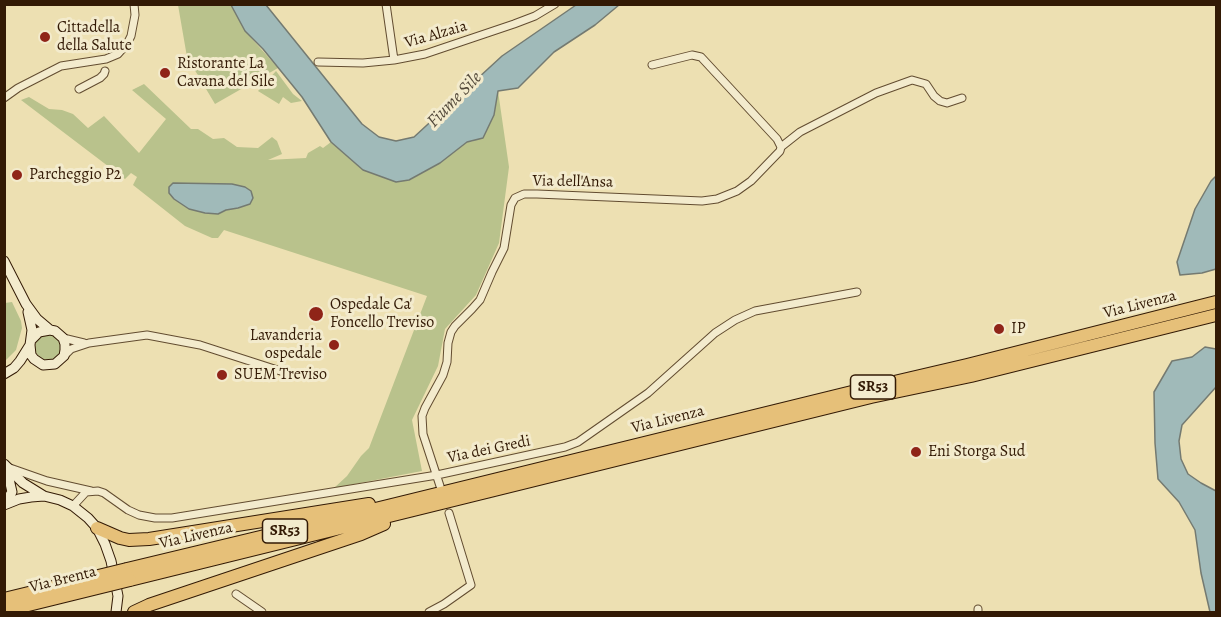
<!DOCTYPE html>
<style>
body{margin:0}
#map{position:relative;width:1221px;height:617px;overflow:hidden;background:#ede0b2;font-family:Alegreya,serif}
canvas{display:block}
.frame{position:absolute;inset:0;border:6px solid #331a05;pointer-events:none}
</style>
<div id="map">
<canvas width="1221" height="617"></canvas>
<div class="frame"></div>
</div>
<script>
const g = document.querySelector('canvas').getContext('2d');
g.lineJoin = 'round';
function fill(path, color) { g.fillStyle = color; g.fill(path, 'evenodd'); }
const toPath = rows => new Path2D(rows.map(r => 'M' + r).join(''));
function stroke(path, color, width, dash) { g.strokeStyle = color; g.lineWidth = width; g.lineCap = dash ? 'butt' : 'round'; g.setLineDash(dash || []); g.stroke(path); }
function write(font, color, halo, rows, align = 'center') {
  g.font = font + ' Alegreya,serif'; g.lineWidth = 6; g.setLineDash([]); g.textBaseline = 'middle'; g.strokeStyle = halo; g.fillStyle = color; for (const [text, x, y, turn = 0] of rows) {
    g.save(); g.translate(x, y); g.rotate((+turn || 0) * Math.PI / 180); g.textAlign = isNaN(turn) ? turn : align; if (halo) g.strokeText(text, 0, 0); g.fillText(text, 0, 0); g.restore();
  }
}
fill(toPath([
 [178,5,231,5,245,31,278,68,215,104,187,57],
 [276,71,293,94,302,101,291,103,283,97,279,104,258,91],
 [144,84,191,129,198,129,213,139,224,138,237,147,258,148,272,137,277,141,282,154,268,160,306,158,308,153,320,146,323,148,331,142,363,170,396,182,410,180,440,163,467,142,474,141,494,115,498,91,509,167,499,243,476,295,445,329,438,366,412,420,422,471,334,488,347,476,361,456,369,448,427,296,224,230,218,238,212,238,185,226,133,185,137,177,131,173,125,179,21,100,29,97,49,109,62,110,73,114,88,128,104,116,139,153,166,119,132,90],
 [12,302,21,321,22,328,16,350,5,361,5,303],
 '35 347a13 13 0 1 1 26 0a13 13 0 1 1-26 0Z'
]), '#b9c28c');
const water = toPath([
 [231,5,266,5,362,124,379,137,396,141,414,137,502,56,576,5,619,5,595,25,554,52,518,88,498,91,494,115,483,138,467,142,440,163,409,180,396,182,363,170,331,142,302,97,263,49,245,31,231,5],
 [1216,176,1216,269,1202,273,1180,275,1177,262,1195,209,1211,181,1216,176],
 [173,183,232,184,245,187,251,191,253,198,250,204,238,208,226,210,218,214,205,213,189,209,174,199,169,193,169,187,173,183],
 [1205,347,1216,349,1216,387,1182,425,1179,441,1181,459,1188,474,1201,483,1216,491,1216,612,1210,612,1201,573,1195,530,1179,502,1158,479,1155,443,1154,392,1172,361,1192,357,1205,347]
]);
fill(water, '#a0bab9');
stroke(water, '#747a71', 1.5);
const street = toPath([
 [386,4,394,60],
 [318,62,363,63,394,60,425,54,514,24,535,16,555,4],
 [652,65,692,55,701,57,777,139,781,147],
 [79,89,100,78,104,74,105,71],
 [4,98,18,88,61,66,106,59,118,54,127,44,131,36,135,15,134,4],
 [63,338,84,343],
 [64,356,71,349,89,343,147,335,200,345,296,376],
 [10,468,47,481,91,491],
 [440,486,423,434,422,416,425,408,443,375,447,362,448,343,451,332,455,326,472,309,480,300,492,272,504,248,511,205,515,198,524,194,537,194,702,201,717,199,737,191,751,181,780,151,781,147,800,132,876,93,912,80,926,84,934,96,940,101,947,103,962,98],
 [73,506,86,492,98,491,104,493,128,510,139,515,155,518,172,518,437,475,565,447,578,442,648,393,715,333,735,320,755,311,857,292],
 [236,594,262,612],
 [429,612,444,604,471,585,449,513],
 [978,612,978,609]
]);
const secondary = toPath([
 [4,261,26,304,37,319,50,330],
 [30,345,31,355,34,359,43,365,55,364,64,356,65,350,65,344,63,338,55,331,50,330,39,332,31,340],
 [4,374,14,368,20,361,30,345,32,330,28,312],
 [4,464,23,483,44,496],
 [4,473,9,479,12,492,4,504],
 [4,505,19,499,31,497,44,496,60,500,73,506,88,518,97,528,105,544,111,561,118,596,116,612]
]);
const highway = toPath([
 [97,528,120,538,129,540,149,539,369,504],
 [127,569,302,527,860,390,967,365,1216,302],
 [130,580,871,397,971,376,1216,315],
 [134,612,149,605,361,534,384,524]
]);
stroke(street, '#624c30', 9);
stroke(secondary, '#331a05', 11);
stroke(highway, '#331a05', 14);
stroke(street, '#f3ebcd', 7);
stroke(secondary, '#f3ebcd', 9);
stroke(highway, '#e6c079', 12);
const highwayBridge = toPath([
 [4,599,127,569],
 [4,611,130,580]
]);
stroke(highwayBridge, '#331a05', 14, []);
stroke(highwayBridge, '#e6c079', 12);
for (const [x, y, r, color] of [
 [45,37,6,"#8f2418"],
 [165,73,6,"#8f2418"],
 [17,175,6,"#8f2418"],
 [316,314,8,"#8f2418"],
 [999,329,6,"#8f2418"],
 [334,345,6,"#8f2418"],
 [222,375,6,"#8f2418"],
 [916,452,6,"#8f2418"]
]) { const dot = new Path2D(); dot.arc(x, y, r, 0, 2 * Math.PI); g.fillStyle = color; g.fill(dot); stroke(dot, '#f3ebcd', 2); }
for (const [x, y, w] of [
 [873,387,45],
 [285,531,45]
]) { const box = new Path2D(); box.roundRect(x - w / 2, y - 12, w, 24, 4.5); g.fillStyle = '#f3ebcd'; g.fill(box); stroke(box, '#331a05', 1.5); }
write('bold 15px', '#331a05', null, [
 ["SR53",873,387],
 ["SR53",285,531]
]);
write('16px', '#331a05', '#f3ebcd', [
 ["Cittadella",57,28],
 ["della Salute",57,46],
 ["Ristorante La",177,64],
 ["Cavana del Sile",177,82],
 ["Parcheggio P2",29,175],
 ["Ospedale Ca'",330,305],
 ["Foncello Treviso",330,323],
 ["IP",1011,329],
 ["Lavanderia",322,336,"right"],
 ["ospedale",322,354,"right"],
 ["SUEM Treviso",234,375],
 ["Eni Storga Sud",928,452]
], 'left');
write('16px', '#331a05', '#f3ebcd', [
 ["Via Alzaia",436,35,-16],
 ["Via dell'Ansa",573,182,1],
 ["Via Livenza",1140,305,-14],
 ["Via Livenza",668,420,-14],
 ["Via dei Gredi",489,450,-12],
 ["Via Livenza",196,536,-13],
 ["Via Brenta",63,580,-14]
]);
write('italic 18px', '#544a3b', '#f3ebcd', [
 ["Fiume Sile",455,100,-46]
]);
</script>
